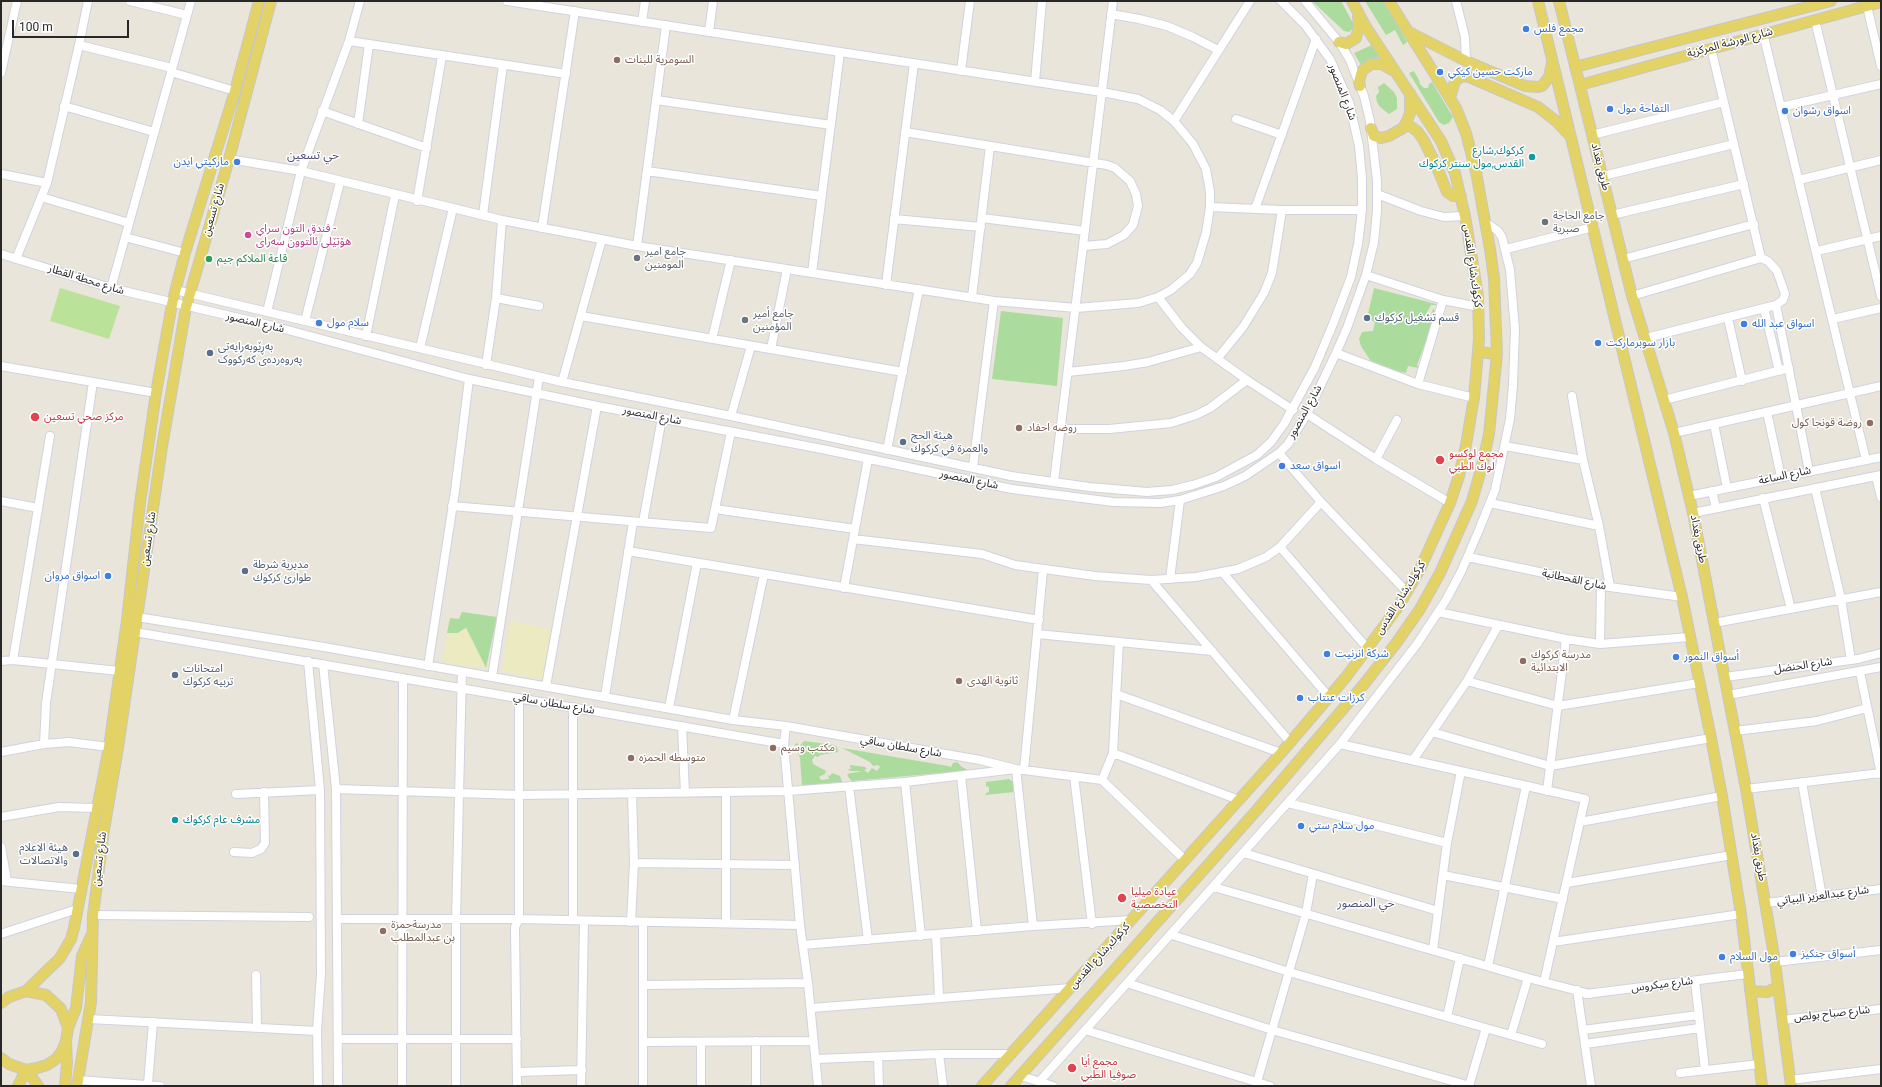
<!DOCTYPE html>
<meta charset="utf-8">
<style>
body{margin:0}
#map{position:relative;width:1882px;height:1087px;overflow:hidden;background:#e9e5db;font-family:Roboto,sans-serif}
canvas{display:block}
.frame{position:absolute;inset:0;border:2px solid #282828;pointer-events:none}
.scale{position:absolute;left:12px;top:20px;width:117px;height:18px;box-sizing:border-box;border:2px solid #282828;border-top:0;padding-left:5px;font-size:12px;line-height:14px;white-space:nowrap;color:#282828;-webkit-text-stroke:3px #fff;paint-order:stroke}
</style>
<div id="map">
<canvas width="1882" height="1087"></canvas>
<div class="frame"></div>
<div class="scale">100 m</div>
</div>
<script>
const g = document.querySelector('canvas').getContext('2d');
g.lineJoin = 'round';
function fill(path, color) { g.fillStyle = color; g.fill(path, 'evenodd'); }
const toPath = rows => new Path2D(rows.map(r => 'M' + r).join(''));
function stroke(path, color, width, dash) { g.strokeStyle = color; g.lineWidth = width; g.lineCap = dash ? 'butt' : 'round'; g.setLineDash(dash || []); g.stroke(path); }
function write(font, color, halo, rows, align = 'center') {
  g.font = font + ' Roboto,"Noto Sans Arabic",sans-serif'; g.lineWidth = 3; g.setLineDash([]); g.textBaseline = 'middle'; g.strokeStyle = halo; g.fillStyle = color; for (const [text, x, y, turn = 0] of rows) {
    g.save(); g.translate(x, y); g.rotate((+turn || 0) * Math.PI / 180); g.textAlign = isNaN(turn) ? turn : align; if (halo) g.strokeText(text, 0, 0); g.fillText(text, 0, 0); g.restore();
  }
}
fill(toPath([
 [1312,1,1341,1,1353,23,1353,28,1349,32,1344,31],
 [1365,1,1384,1,1407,42,1403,45,1395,30,1386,35],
 [1372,45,1379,57,1361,65,1354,53],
 [1414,71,1420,82,1419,83,1424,88,1428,88,1429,84,1432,82,1453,117,1449,123,1444,125,1439,122,1409,73],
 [1384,83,1394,92,1397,98,1397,109,1389,114,1380,107,1377,102,1376,96,1379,92,1378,87],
 [1374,288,1436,304,1436,305,1431,305,1425,316,1426,319,1429,320,1434,306,1433,309,1436,312,1434,312,1431,317,1434,320,1417,365,1419,368,1408,366,1406,373,1391,370,1372,363,1361,346,1359,339,1362,332,1373,331,1375,322,1367,318],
 [1001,311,1063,318,1057,386,992,379],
 [462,612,497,617,486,668,466,628,458,633,447,633,450,618,459,619],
 [804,741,833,745,837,747,838,752,820,755,818,757,815,756,812,760,813,764,826,771,825,774,819,777,821,780,829,779,828,775,830,776,832,773,840,776,842,782,802,786,800,758,795,744,797,743,800,746],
 [842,748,948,766,951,767,953,763,957,762,962,767,966,769,968,773,940,773,852,781,849,778,847,774,862,771,850,771,848,769,851,769,850,765,865,767,867,769,864,770,868,773,872,768,877,771,880,767,878,765,873,766,870,762],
 [1009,779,1013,782,1014,792,985,795,986,793,989,792,989,787,986,786,986,782]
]), '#abdb9d');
fill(toPath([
 [510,621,551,629,544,680,502,671],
 [466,628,486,668,487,669,443,662,447,633,458,633]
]), '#eceac1');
fill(toPath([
 [60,288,120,306,109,339,50,321]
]), '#bbe299');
const minor = toPath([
 [130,1,187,15],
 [1456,1,1465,37,1466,61],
 [1867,6,1881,66],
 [1111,14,1139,19,1167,26,1193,37,1218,50],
 [1815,20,1881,296],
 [642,22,645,1],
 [709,32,713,1],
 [1763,33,1866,460],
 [349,41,566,74],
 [79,45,172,68],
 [1711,48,1761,258],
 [961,71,970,1],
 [171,72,235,91],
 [1,73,17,1],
 [1035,82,1042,1],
 [656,100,831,125],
 [64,106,154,132],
 [1781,107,1881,84],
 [322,111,427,148],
 [1236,119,1282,135],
 [1174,121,1250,1],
 [358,124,369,44],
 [905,132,1107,165,1115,168,1130,181,1136,194,1138,206,1133,225,1124,235,1107,244,1083,246],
 [1592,135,1724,102],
 [229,159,301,171,502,220,637,246,994,301,1076,308,1138,303,1158,297,1171,290,1190,274,1197,263,1206,233,1210,207,1210,192,1206,169,1193,144,1174,121,1160,110,1138,99,1102,92,507,1],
 [647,171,822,196],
 [1,174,47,183],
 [1603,176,1734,144],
 [1799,180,1881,160],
 [1377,194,1421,211,1444,217,1465,216],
 [41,197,129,223],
 [417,201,442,56],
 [1210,207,1282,210,1362,210],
 [1255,209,1316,39],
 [483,215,503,65],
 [1612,215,1744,184],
 [982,218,1085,231],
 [894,219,981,227],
 [542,228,575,11],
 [125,237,185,253],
 [637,246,666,25],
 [1506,249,1593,227],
 [1817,251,1881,236],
 [1,254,111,288,273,326,469,379,597,406,822,449,1012,489,1113,502,1160,503,1180,500,1224,486,1245,476,1279,453,1288,444,1307,414,1336,353,1347,328,1366,275,1374,242,1377,211,1377,180,1370,121,1364,96,1350,60,1339,42,1305,1],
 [16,259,47,183,79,45,88,1],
 [1623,259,1754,224],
 [812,273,840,52],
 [1366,275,1443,300,1479,307],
 [886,285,914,63],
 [111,288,191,1],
 [175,290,562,382,731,416,1011,476,1089,487,1147,492,1172,490,1193,485,1216,477,1257,455,1271,442,1284,424,1315,367,1333,324,1351,277,1358,244,1362,210,1362,178,1359,146,1349,102,1330,59,1305,25,1281,1],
 [1632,296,1761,258,1768,261,1777,271,1785,294,1783,300,1776,305,1646,338],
 [972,297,990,146],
 [1158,297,1182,328,1201,347,1247,380,1293,410],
 [496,298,539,306],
 [1776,305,1809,471],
 [1764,308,1779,371],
 [267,312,301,171,349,41,360,1],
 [581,316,903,372],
 [1728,318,1742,381],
 [1833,319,1881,308],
 [305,321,340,182],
 [366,336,395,195],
 [712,339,731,260],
 [420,348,453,208],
 [771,349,787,269],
 [1336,353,1418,384,1474,398],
 [1217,359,1243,327,1264,293,1272,273,1282,210],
 [486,365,496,298,502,220],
 [1,366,156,393],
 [1068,372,1124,366,1148,362,1201,347],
 [562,382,602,239],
 [1418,384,1443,300],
 [1572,396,1583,460,1599,526,1610,587],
 [1664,400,1789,368],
 [1767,412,1781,477],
 [1307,414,1376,459,1450,503],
 [731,416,751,346],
 [1714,424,1727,488],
 [1061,429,1109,429,1171,423,1196,415,1210,408,1247,380],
 [1674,433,1881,386],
 [1505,446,1583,460],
 [887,450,919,289],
 [1279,453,1321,502,1407,592],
 [1376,459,1397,420],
 [973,467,994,301],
 [1876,476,1881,497],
 [1054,482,1113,1],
 [1815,488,1841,599,1851,660],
 [1712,491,1716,508],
 [1689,496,1881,457],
 [1763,498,1791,609],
 [1,501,38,508],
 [1490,503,1599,526],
 [452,506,711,528,731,432],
 [715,509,855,529],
 [1693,513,1881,475],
 [643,522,662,418],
 [853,539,982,554,1015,565,1095,576,1151,580,1196,577,1238,569,1266,557,1280,547,1321,502],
 [1280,547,1368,649],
 [628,551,1039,620],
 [1468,557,1610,587,1682,597],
 [1223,573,1329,697],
 [1170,579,1180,500],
 [1151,580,1290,742],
 [844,588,868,459],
 [1438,612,1566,639,1600,644,1690,637],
 [137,617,324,647,733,720,786,726,980,760,1016,769],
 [1714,623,1881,592],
 [135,632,784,744],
 [1037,634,1212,651],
 [1600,644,1601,585],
 [13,660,50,436],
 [1,661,13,660,119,671],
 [308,661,320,790,321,974,317,1031,318,1086],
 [323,664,336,789,338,1086],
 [428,666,455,491,469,379],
 [1860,672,1881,774],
 [492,677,539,377],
 [1725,677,1858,659,1881,653],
 [1467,681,1558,706,1699,683],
 [546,686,597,406],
 [1116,694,1281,753],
 [1728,695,1881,667],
 [605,696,633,522],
 [669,708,697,563],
 [733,720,764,574],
 [682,726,685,793],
 [786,726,784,744,800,925,808,983,818,1086],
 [1735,731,1817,721,1867,708],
 [1432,732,1550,766,1711,738],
 [44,744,46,703,93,382],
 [1340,744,1585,799,1544,982],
 [1,752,44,744,69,742,109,747],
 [1113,753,1239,800],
 [1413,760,1467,681,1498,626],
 [1016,769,1033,926],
 [1024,770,1043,570],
 [961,776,977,931],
 [1074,776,1092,924],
 [1102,780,1113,753,1119,642],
 [905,782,921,936],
 [1802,782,1822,897],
 [849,786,868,940],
 [336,789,519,795,789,791,905,782,1016,769,1102,780,1185,860],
 [1746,789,1881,773],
 [1547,791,1566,639],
 [726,792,726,923],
 [236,794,320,790],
 [1288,803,1447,843],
 [1,817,59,807,96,808],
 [1580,822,1722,796],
 [1,847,7,881],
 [234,852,252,853,261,849,265,843,264,792],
 [1244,853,1438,911],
 [634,863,795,865],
 [1443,875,1563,899],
 [1,881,81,889],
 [1567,883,1732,855],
 [1214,887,1528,978,1590,994],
 [1766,903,1881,889],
 [93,915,309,917],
 [338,919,519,919,800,925],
 [573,920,573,707],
 [631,922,634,863,632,793],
 [1,934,77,909],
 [936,934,939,997],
 [1172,935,1289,972,1542,1044],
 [1553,942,1741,914],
 [803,945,1033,926,1132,920],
 [1433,950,1447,843,1461,771],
 [1775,962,1881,950],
 [1488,966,1526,786],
 [256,975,257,1027],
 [1695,981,1705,1070],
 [1127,983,1272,1030,1470,1086],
 [644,985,808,983],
 [1577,990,1591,1086],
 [1586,994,1747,974],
 [811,1008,1071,988],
 [1447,1017,1460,958],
 [89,1019,317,1031],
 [1782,1020,1881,1009],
 [1085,1030,1270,1086],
 [1583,1030,1698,1015],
 [1511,1035,1528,978],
 [338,1039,517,1039],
 [756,1041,756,1086],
 [644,1042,813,1041],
 [1585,1044,1700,1028],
 [939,1054,943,1086],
 [878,1057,879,1086],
 [816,1059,939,1054,1010,1054],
 [518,1072,582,1070],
 [1680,1073,1760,1064],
 [1021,1076,1053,1086],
 [78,1080,160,1086],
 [1790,1080,1881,1069],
 [1039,1082,1340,744,1417,644,1446,600,1461,572,1479,530,1495,490,1510,419,1513,385,1515,330,1510,270,1502,237,1498,231,1485,222],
 [1257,1082,1306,913,1313,874],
 [148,1084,153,1022],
 [402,1086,403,678],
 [456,1086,456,920,462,672],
 [517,1086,515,927,519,919,519,698],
 [581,1086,584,921],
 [643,1086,643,922],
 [701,1086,701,1042],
 [1469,1086,1486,1028]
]);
const major = toPath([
 [1538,1,1682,597,1711,738,1722,796,1741,914,1762,1086],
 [1559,1,1632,296,1674,433,1693,513,1746,789,1775,962,1791,1086],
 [1411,33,1466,61,1525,86,1538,87,1542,86,1549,77,1552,63],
 [1339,42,1346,44,1356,38,1359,26,1358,16],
 [1575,67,1831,1],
 [1580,85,1881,2],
 [1360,86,1359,82,1362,71,1371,64,1382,64,1394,71],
 [1450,98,1455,81,1462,76,1469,77,1538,107,1556,121,1571,137],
 [1406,123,1417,131,1423,139,1436,165,1447,192,1453,196,1461,196],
 [1371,128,1374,136,1381,138,1389,136,1403,128,1407,121,1410,113,1410,93],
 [1478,352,1497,354],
 [26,991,60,958,71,939,74,928,109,747,127,620,140,503,156,393,172,304,185,253,235,91,259,1],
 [1750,991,1767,992,1778,987],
 [1,1003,9,997,26,991,46,995,61,1009,68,1028,66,1041,62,1051,56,1059,47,1065,37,1068,26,1070,9,1064,1,1058],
 [68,1028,76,1008,82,956,91,936],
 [27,1070,38,1086],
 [18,1086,26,1070],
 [65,1086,67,1063,66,1042],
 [77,1086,91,1002,93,915,104,830,118,748,162,447,186,307,229,159,271,1],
 [982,1086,1281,753,1346,677,1398,607,1419,571,1450,503,1459,476,1466,445,1474,398,1479,339,1478,296,1465,216,1455,173,1441,141,1366,27,1352,1],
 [1011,1086,1256,811,1365,683,1397,642,1420,609,1440,573,1472,501,1482,466,1489,434,1497,354,1494,278,1490,249,1476,172,1466,133,1456,108,1389,1]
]);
stroke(minor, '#d1d2e0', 10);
stroke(major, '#c7c7c7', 12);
stroke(minor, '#fff', 8);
stroke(major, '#e3d367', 10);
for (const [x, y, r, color] of [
 [1526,29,4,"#3f7fe0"],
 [617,60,4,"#8d6e63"],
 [1440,72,4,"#3f7fe0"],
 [1610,109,4,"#3f7fe0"],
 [1785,111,4,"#3f7fe0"],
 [1532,157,4,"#0f9aa8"],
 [237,162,4,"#3f7fe0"],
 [1545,222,4,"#6b7280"],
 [248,235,4,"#d1479c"],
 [637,258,4,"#6b7280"],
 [209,259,4,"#2e9e5b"],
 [1367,318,4,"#5c6f8a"],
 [745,320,4,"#6b7280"],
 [319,323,4,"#3f7fe0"],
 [1744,324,4,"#3f7fe0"],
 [1598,343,4,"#3f7fe0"],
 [210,353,4,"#5c6f8a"],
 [35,417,5,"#e0444e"],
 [1870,423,4,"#8d6e63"],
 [1019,428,4,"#8d6e63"],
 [903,442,4,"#5c6f8a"],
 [1440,460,5,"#e0444e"],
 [1282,466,4,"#3f7fe0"],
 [245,571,4,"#5c6f8a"],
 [108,576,4,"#3f7fe0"],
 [1327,654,4,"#3f7fe0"],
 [1676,657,4,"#3f7fe0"],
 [1523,661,4,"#8d6e63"],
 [175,675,4,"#5c6f8a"],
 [959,681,4,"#8d6e63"],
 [1300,698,4,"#3f7fe0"],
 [773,748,4,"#8d6e63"],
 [631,758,4,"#8d6e63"],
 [175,820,4,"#0f9aa8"],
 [1301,826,4,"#3f7fe0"],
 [76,854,4,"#5c6f8a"],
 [1122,898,5,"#e0444e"],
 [383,931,4,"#8d6e63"],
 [1793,954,4,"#3f7fe0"],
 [1722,957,4,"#3f7fe0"],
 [1072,1068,5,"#e0444e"]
]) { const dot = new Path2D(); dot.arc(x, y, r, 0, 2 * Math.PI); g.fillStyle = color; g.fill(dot); stroke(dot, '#fff', 1.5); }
write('11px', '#366cbe', '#fff', [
 ["مجمع فلس",1534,29],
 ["ماركت حسين كيكي",1448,72],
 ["التفاحة مول",1618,109],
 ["اسواق رشوان",1793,111],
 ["ماركيتي ايدن",229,162,"right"],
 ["سلام مول",327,323],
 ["اسواق عبد الله",1752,324],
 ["بازار سوبرماركت",1606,343],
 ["اسواق سعد",1290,466],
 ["اسواق مروان",100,576,"right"],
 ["شركة انرنيت",1335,654],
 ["أسواق النمور",1684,657],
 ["كرزات عنتاب",1308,698],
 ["مول سلام ستي",1309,826],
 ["أسواق جنكيز",1801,954],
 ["مول السلام",1730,957]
], 'left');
write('11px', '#282828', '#fff', [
 ["شارع الورشة المركزية",1730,43,-15],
 ["شارع المنصور",1342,92,69],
 ["طريق بغداد",1600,167,76],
 ["شارع تسعين",214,210,-74],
 ["كركوك,شارع القدس",1472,266,82],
 ["شارع محطة القطار",86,280,17],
 ["شارع المنصور",255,323,13],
 ["شارع المنصور",1305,412,-61],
 ["شارع المنصور",652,416,11],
 ["شارع الساعة",1785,476,-12],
 ["شارع المنصور",969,480,12],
 ["شارع تسعين",149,539,-82],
 ["طريق بغداد",1698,539,79],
 ["شارع القحطانية",1574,580,12],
 ["كركوك,شارع القدس",1401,598,-58],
 ["شارع الحنضل",1803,666,-8],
 ["شارع سلطان ساقي",554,704,10],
 ["شارع سلطان ساقي",901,747,10],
 ["طريق بغداد",1758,857,80],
 ["شارع تسعين",100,859,-83],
 ["شارع عبدالعزيز البياتي",1823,896,-7],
 ["كركوك,شارع القدس",1100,956,-48],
 ["شارع ميكروس",1662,985,-7],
 ["شارع صباح بولص",1832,1014,-6]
]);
write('11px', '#785e54', '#fff', [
 ["السومرية للبنات",625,60],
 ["روضة قونجا كول",1862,423,"right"],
 ["روضه احفاد",1027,428],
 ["مدرسة كركوك",1531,655],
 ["الابتدائية",1531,668],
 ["ثانوية الهدى",967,681],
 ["مكتب وسيم",781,748],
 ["متوسطه الحمزه",639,758],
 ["مدرسةحمزة",391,925],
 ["بن عبدالمطلب",391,938]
], 'left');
write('11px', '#0d838f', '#fff', [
 ["كركوك,شارع",1524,151],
 ["القدس,مول سنتر كركوك",1524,164],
 ["مشرف عام كركوك",183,820,"left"]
], 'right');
write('11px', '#5b616d', '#fff', [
 ["جامع الحاجة",1553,216],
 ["صبرية",1553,229],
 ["جامع امير",645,252],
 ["المومنين",645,265],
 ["جامع أمير",753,314],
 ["المؤمنين",753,327]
], 'left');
write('11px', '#b23c85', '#fff', [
 ["فندق التون سراي -",256,229],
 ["هۆتێلی ئاڵتوون سەرای",256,242]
], 'left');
write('11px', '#27864d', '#fff', [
 ["قاعة الملاكم جيم",217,259]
], 'left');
write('11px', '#4e5e75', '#fff', [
 ["قسم تشغيل كركوك",1375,318],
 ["بەڕێوبەرایەتی",218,347],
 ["پەروەردەی کەرکووک",218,360],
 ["هيئة الحج",911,436],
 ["والعمرة في كركوك",911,449],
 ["مديرية شرطة",253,565],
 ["طوارئ كركوك",253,578],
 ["امتحانات",183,669],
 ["تربيه كركوك",183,682],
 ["هيئة الاعلام",68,848,"right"],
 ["والاتصالات",68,861,"right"]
], 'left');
write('11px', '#be3a42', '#fff', [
 ["مركز صحي تسعين",44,417],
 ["مجمع لوكسو",1449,454],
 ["لوك الطبي",1449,467],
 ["عيادة ميليا",1131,892],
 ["التخصصية",1131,905],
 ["مجمع أيا",1081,1062],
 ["صوفيا الطبي",1081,1075]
], 'left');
write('12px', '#4d5074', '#fff', [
 ["حي تسعين",313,156],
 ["حي المنصور",1366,904]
]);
</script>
